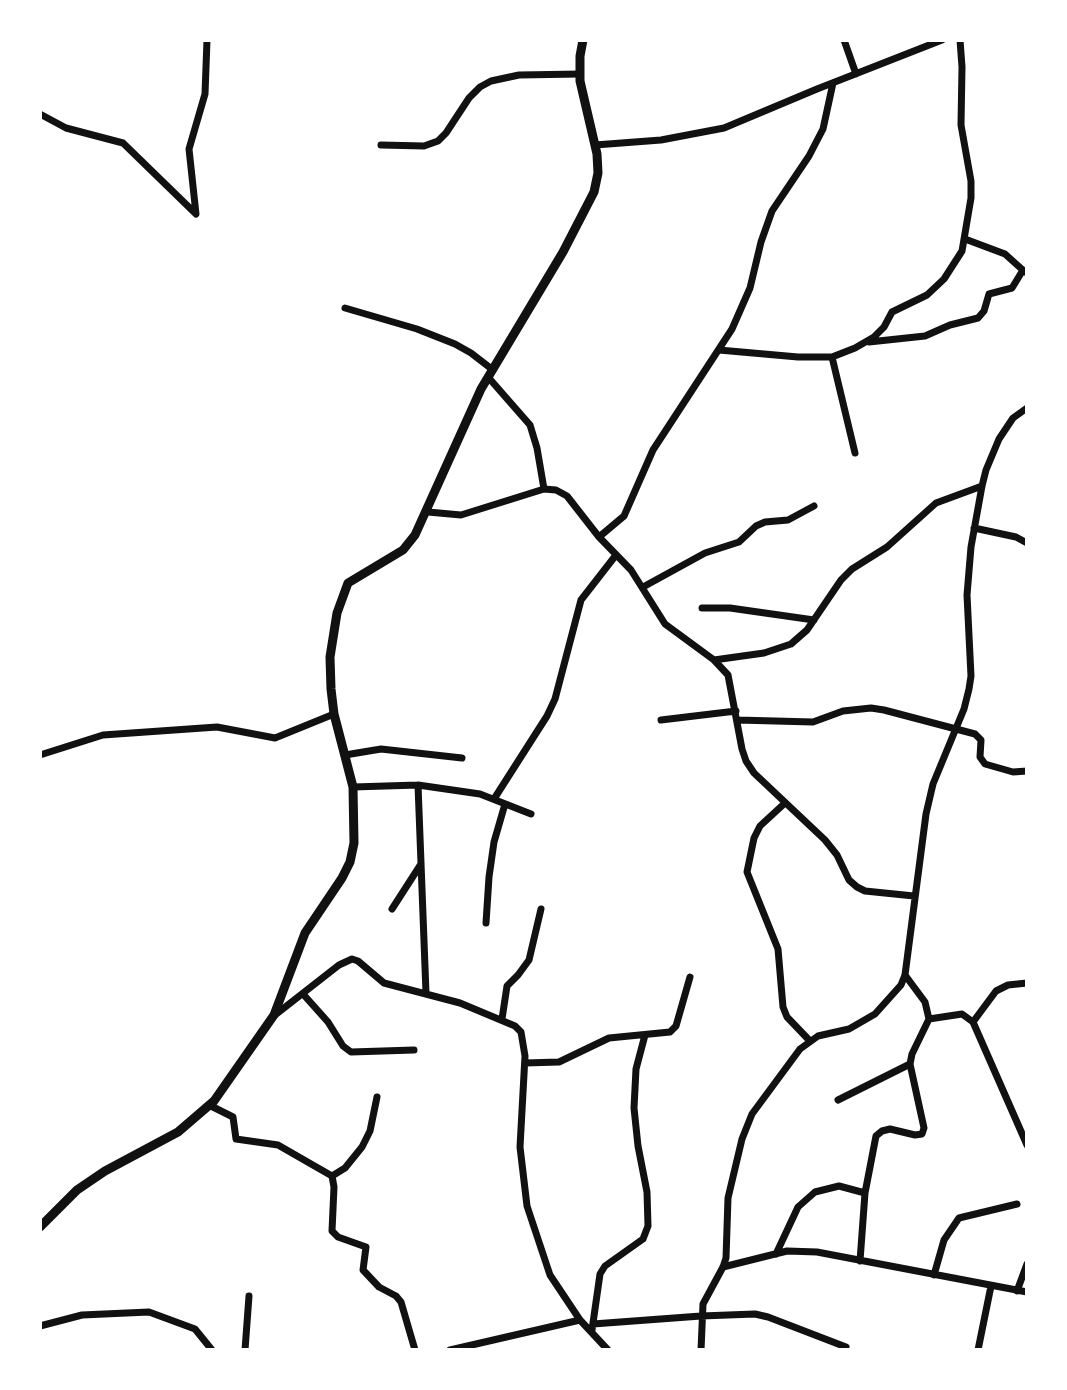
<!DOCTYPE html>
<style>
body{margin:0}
#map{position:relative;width:1067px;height:1390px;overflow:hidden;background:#fff;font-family:"Fira Sans Condensed",sans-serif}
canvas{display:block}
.frame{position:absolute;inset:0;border:42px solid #fff;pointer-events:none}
</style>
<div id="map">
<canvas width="1067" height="1390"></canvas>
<div class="frame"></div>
</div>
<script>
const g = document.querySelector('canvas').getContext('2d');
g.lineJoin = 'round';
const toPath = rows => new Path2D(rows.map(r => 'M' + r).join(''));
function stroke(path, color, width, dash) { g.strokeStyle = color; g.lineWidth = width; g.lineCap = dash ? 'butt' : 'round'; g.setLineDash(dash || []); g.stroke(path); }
stroke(toPath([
 [844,40,856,74],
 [40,114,66,128,123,143,196,214,189,149,205,94,207,40],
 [381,145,424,146,438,141,446,133,469,98,480,87,491,81,519,75,580,74],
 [595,145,661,140,724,128,817,89,942,40],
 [965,239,1005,254,1025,272],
 [345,308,417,329,455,344,471,353,493,370],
 [869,342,925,336,950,325,978,318,984,311,989,294,1012,288,1023,270],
 [719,350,798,357,832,357,855,348,874,337,884,327,892,312,927,295,944,279,962,251,971,198,971,181,961,125,962,67,960,40],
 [832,357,855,453],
 [488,377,530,425,537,448,544,489],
 [428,512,461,515,544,489,556,490,567,496,599,537,631,570,665,624,714,660,728,675,742,749,746,761,754,773,825,840,837,855,849,880,857,887,865,891,914,896],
 [974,528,1016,537,1027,543],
 [599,537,624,516,653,450,732,329,750,288,761,242,772,211,809,156,823,129,833,83],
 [643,587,705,553,739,542,756,526,765,522,788,520,814,506],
 [702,608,730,608,814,620],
 [714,660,764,653,791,644,807,630,841,580,852,569,887,547,936,503,982,486],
 [661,720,736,711],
 [737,720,813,722,843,711,871,708,884,710,975,734,981,740,980,757,985,764,1013,772,1027,771],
 [40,755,103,735,217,727,275,738,334,714],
 [345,755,381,749,462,758],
 [418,785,426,993],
 [353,787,418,785,480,794,531,814],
 [494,799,547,716,555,699,581,600,616,555],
 [785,803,760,826,754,838,747,872,778,949,783,1007,787,1017,810,1041],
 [392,909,421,864],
 [486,923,489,877,494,842,505,804],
 [303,994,328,1022,343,1046,351,1052,414,1050],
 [275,1015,339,965,352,959,358,961,384,983,460,1003,515,1026,521,1032,525,1056,520,1147,527,1206,550,1275,580,1320,608,1350],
 [502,1019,507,986,518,975,529,960,541,909],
 [929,1019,962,1014,973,1022,1027,1145],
 [973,1022,996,991,1008,985,1027,983],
 [525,1063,559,1062,609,1038,670,1032,676,1026,690,977],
 [838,1100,910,1064],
 [209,1105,233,1117,236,1139,278,1145,332,1176,334,1187,332,1231,338,1237,366,1247,363,1270,379,1287,396,1296,401,1302,415,1350],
 [332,1176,345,1168,362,1147,370,1131,377,1097],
 [776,1254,798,1207,815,1192,839,1186,865,1193],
 [860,1261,865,1193,876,1136,882,1131,890,1129,915,1135,922,1134,924,1128,910,1064,912,1054,929,1019,925,1002,905,975],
 [723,1267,787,1251,817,1252,1027,1292],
 [934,1275,944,1240,959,1218,1017,1204],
 [1017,1291,1027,1264],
 [593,1324,701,1316,755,1314,768,1317,846,1347],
 [40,1326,82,1315,149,1312,195,1329,212,1350],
 [592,1330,600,1274,605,1266,643,1239,648,1226,647,1192,638,1146,634,1108,636,1069,645,1035],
 [245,1350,249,1296],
 [450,1350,580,1320],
 [701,1350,703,1304,723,1267,726,1258,728,1198,742,1139,752,1114,800,1049,818,1036,849,1029,875,1014,901,985,905,975,926,814,933,784,964,709,969,689,971,676,967,595,971,547,982,486,986,470,999,439,1013,418,1027,408],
 [978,1350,991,1286]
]), '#111', 7);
stroke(toPath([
 [40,1227,77,1190,105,1171,178,1132,214,1101,274,1015,305,933,342,878,350,862,354,843,353,787,334,714,331,689,330,657,337,613,348,583,403,550,415,535,481,389,563,252,594,192,598,173,597,154,580,81,580,56,583,40]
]), '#111', 9);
</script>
